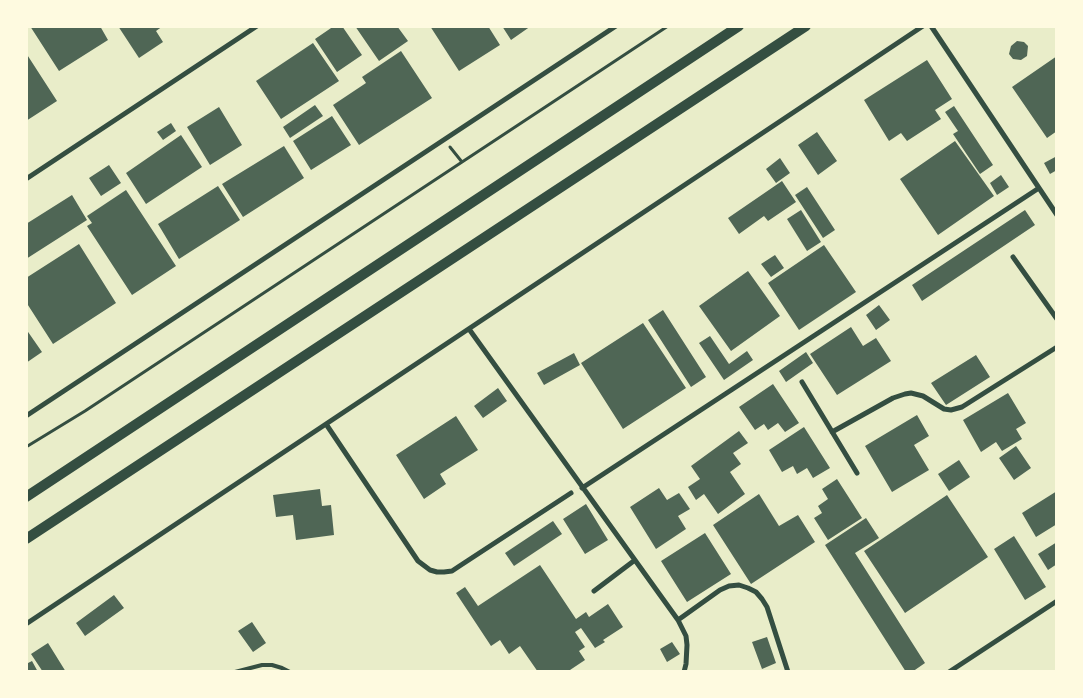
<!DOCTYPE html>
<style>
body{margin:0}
#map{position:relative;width:1083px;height:698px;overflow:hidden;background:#e9edc9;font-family:Inter,sans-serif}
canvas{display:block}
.frame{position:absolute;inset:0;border:28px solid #fefae0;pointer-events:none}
</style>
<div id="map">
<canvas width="1083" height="698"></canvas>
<div class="frame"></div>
</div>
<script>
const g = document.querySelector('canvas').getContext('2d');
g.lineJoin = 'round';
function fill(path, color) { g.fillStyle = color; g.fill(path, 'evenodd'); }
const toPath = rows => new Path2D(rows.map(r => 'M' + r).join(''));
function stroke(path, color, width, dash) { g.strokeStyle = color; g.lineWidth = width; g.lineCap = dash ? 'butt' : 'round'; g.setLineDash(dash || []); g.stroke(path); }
fill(toPath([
 [30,26,100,26,108,40,59,71],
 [118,26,163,26,156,31,163,42,139,58],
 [334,26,342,26,362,55,337,72,315,39],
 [355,26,397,26,408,41,379,61],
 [430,26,488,26,500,45,459,71],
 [502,26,531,26,511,40],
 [1017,41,1024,42,1028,46,1027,56,1021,60,1013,59,1009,54,1011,46],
 [313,43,339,81,281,119,256,81],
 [401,51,432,98,359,145,333,105,366,83,362,77],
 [26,53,57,101,26,121],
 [1057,56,1057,131,1047,138,1012,87],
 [927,60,952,99,935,110,941,119,907,141,901,133,889,141,864,100],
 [315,105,323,116,290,138,283,127],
 [954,106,993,165,980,174,953,134,958,131,945,112],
 [219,107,242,145,210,165,187,127],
 [332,116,351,145,311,170,293,141],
 [171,123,176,131,163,140,157,132],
 [817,132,837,161,818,175,798,145],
 [181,135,202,167,146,204,126,173],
 [955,141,994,196,938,235,900,179],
 [284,146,304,178,243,217,222,184],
 [1057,156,1057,170,1050,174,1044,163],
 [780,158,790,173,776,183,766,169],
 [109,165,121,183,101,196,89,178],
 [1001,175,1009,187,997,195,990,183],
 [782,181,796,202,768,221,764,216,739,234,728,218],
 [218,186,240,220,179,259,158,224],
 [807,187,835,230,823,238,795,195],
 [126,190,176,266,132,295,87,226,92,223,87,216],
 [72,195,87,220,26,259,26,224],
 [801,210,821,242,807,251,787,219],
 [1025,210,1035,225,922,301,912,285],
 [79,244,116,303,53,344,26,302,26,278],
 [824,245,856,292,799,330,768,283],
 [775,255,784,268,771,277,761,264],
 [748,271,780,316,731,351,699,306],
 [879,305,890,320,876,330,866,315],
 [663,310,706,377,691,387,648,320],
 [643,323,686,388,623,429,581,363],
 [851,327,863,346,876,338,891,361,837,395,810,354],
 [26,329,42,352,26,363],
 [710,336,729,364,747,351,753,360,724,380,699,343],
 [806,352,813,363,786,382,779,371],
 [574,353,580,365,544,385,537,373],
 [976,355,990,377,946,405,931,383],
 [773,384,799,423,785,432,778,423,768,430,764,424,755,430,739,407],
 [498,388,507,401,483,418,474,406],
 [1008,393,1026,423,1016,429,1022,439,1002,451,996,442,981,452,963,420],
 [917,415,929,436,914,445,929,470,892,492,865,446],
 [456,416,478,450,440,474,446,484,424,499,396,455],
 [804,427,830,468,813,478,807,468,797,474,793,466,782,472,769,450],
 [739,431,748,443,733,453,741,464,730,472,745,494,718,514,704,494,696,500,688,487,700,479,691,466],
 [1016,446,1031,468,1014,480,999,458],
 [959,460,970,477,949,491,938,474],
 [837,479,862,518,828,540,814,518,822,513,818,506,828,499,822,489],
 [659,488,667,500,679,493,690,509,678,516,686,529,656,549,630,507],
 [320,489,322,506,331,505,334,535,296,540,293,515,276,517,273,495],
 [1057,491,1057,524,1036,537,1022,513],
 [759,494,779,526,798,515,815,542,751,584,713,525],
 [947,495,988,557,905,613,864,551],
 [586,504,608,540,585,554,563,519],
 [866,518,879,538,855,553,925,663,912,672,906,672,825,545],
 [553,521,562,534,514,566,505,553],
 [705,533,731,574,687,602,661,561],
 [1014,536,1046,587,1025,600,994,549],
 [1057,542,1057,564,1048,570,1038,554],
 [540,565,576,619,586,612,589,617,608,604,623,627,603,640,605,642,595,648,581,628,575,632,585,647,579,651,585,660,567,672,538,672,520,646,509,654,500,640,491,646,456,593,465,587,478,606],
 [114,595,124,608,85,636,76,623],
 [252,622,266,643,253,652,238,631],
 [767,637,776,663,762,669,752,642],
 [672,642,680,654,667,662,660,649],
 [48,643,66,672,43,672,31,654],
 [32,661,38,672,26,672,26,664]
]), '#4f6655');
stroke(toPath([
 [450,147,462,162],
 [26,447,85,411,668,26]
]), '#344e41', 3);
stroke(toPath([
 [235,672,262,665,272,665,282,668,290,672]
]), '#344e41', 4);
stroke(toPath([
 [931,26,1057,215],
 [26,179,257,26],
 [1013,257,1057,319],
 [469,329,678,620,686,636,687,645,686,664,684,672],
 [802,382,857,473],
 [26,416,616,26],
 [326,424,418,561,430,570,437,572,444,572,452,571,458,567,571,493],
 [832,432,893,398,905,394,911,393,923,396,944,409,951,410,962,407,1057,347],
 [582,488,1039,188],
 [594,591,635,560],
 [678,620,720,590,729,586,739,585,748,588,756,592,762,599,767,607,788,672],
 [26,624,923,26],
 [949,672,1057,601]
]), '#344e41', 5);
stroke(toPath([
 [26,497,739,26],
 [26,539,806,26]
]), '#344e41', 10);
</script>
